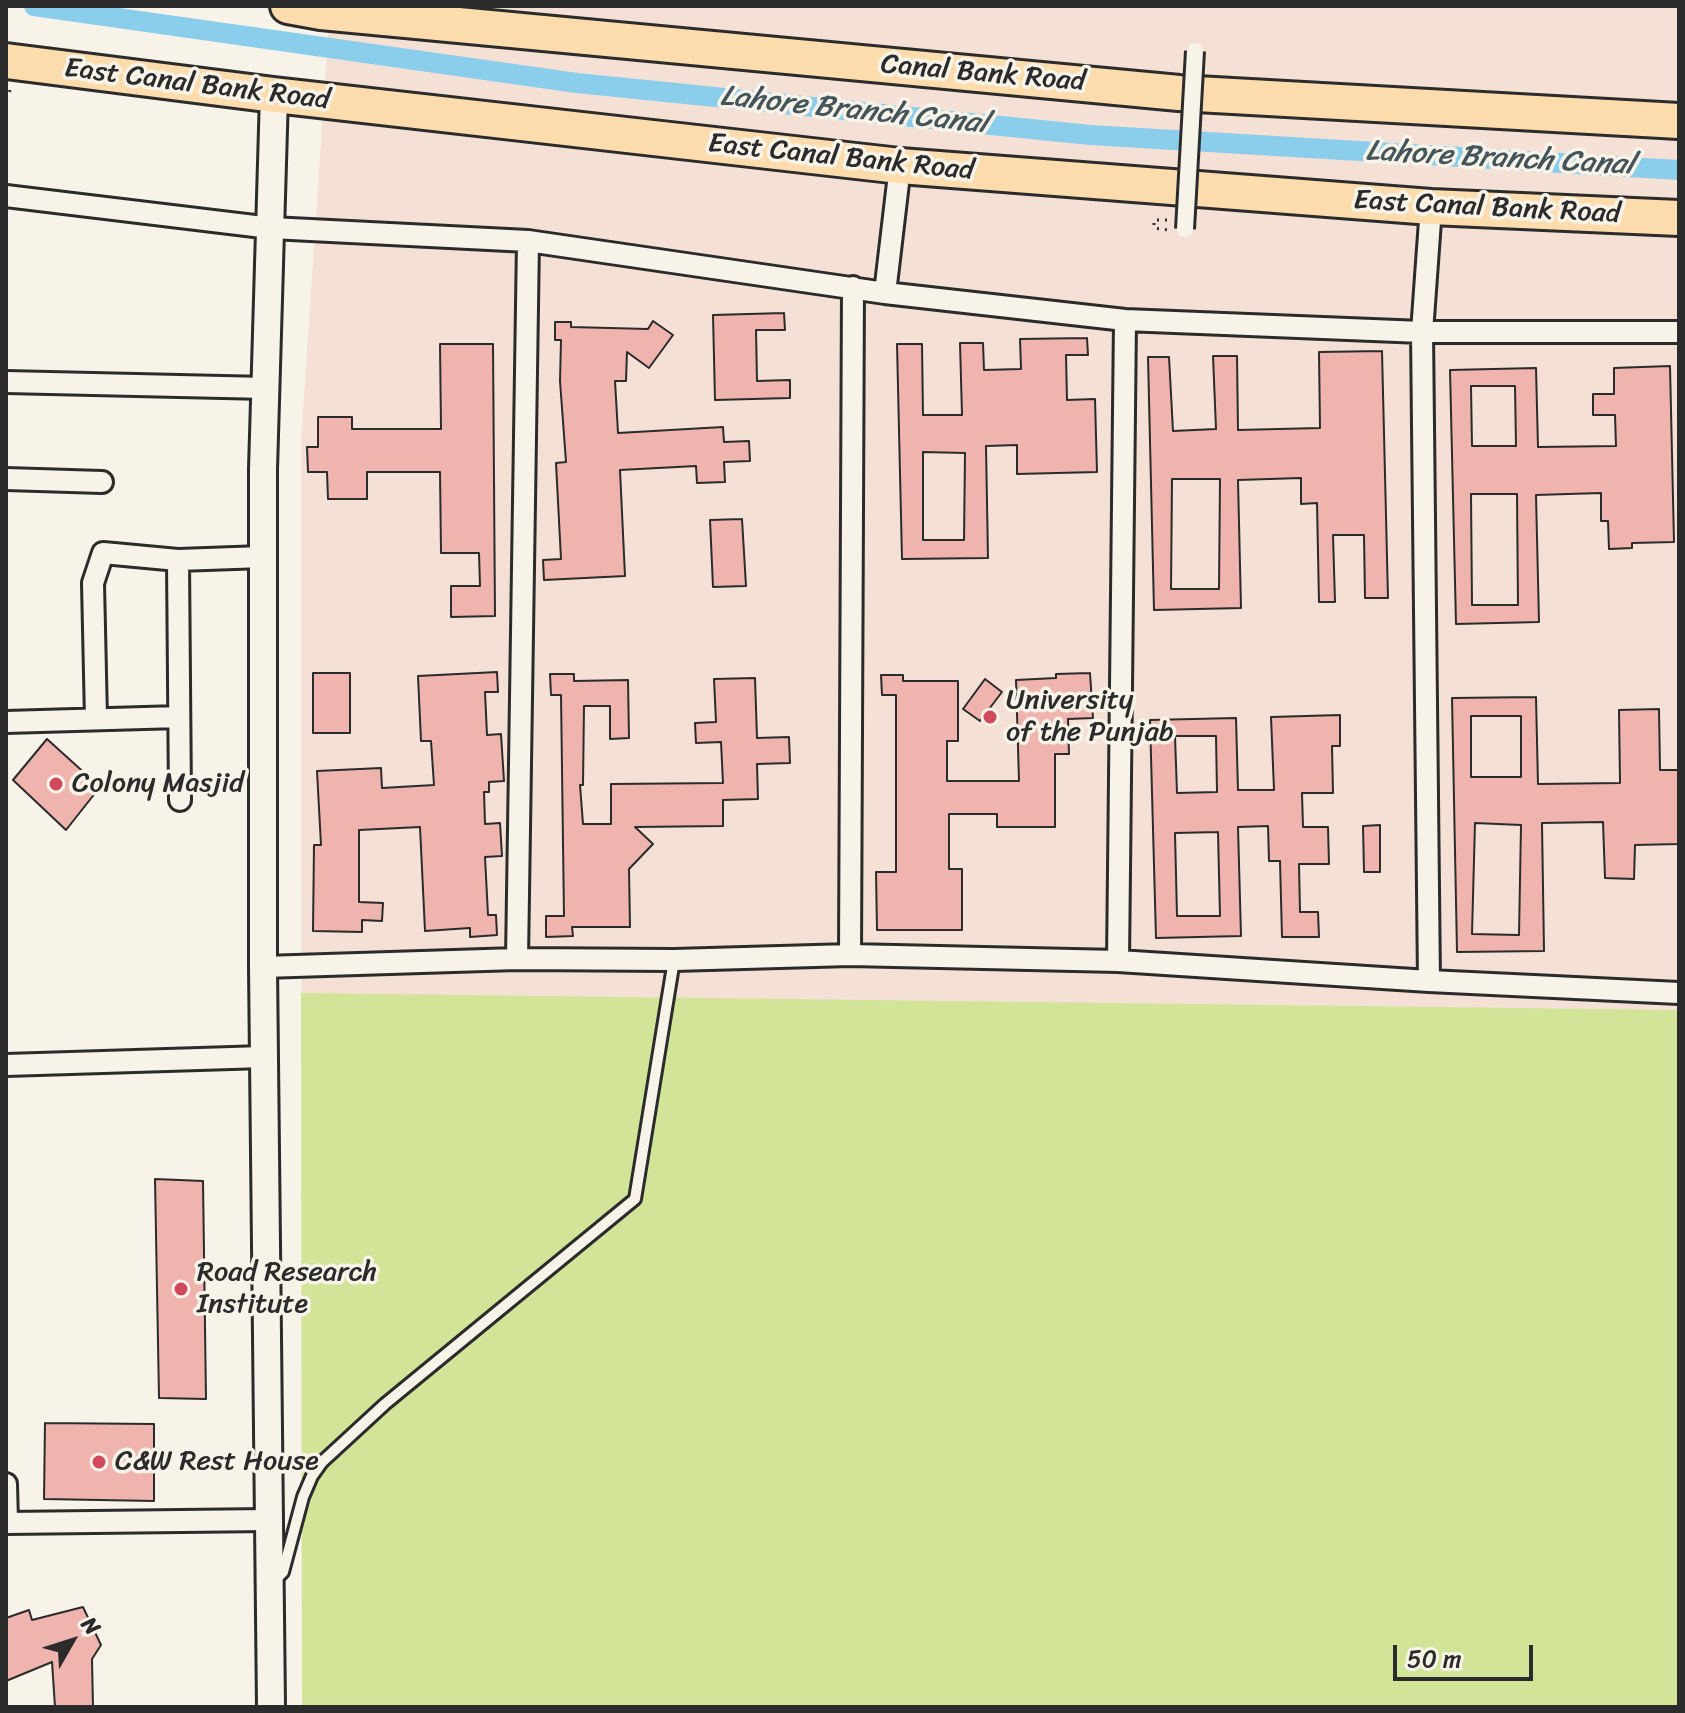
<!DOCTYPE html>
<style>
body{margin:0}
#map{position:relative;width:1685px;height:1713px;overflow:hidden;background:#f7f3e8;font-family:Sriracha,sans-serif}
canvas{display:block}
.frame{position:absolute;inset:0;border:8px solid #2b2b2b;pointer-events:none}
.north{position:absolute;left:32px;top:1601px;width:80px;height:80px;-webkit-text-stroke:6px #f7f3e8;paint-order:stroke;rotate:51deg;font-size:22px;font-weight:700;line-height:32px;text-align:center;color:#2b2b2b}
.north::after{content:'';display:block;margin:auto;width:28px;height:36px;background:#2b2b2b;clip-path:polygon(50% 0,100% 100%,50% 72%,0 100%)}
.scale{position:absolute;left:1393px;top:1645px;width:140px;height:36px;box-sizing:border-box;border:4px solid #2b2b2b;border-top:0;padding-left:10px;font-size:24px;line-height:28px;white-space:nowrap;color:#2b2b2b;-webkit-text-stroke:6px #f7f3e8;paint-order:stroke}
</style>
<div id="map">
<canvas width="1685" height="1713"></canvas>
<div class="frame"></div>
<div class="north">N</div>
<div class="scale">50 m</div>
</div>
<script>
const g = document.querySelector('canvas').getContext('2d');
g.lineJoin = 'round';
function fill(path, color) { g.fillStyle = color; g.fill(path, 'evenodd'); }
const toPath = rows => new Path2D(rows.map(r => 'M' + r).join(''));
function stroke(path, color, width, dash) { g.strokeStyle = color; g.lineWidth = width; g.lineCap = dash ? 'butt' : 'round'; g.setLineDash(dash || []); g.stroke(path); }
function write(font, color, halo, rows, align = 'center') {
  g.font = font + ' Sriracha,sans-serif'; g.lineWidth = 7; g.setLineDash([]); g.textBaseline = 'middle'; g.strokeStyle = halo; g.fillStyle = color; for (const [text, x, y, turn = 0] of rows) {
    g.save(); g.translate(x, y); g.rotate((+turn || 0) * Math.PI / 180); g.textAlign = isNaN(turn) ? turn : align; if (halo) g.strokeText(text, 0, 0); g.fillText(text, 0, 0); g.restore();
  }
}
fill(toPath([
 [330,6,1679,6,1679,1707,302,1707,301,441]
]), '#f5e0d6');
fill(toPath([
 [301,993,1679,1010,1679,1707,302,1707]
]), '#d2e498');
stroke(toPath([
 [34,6,577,83,1090,135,1679,170]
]), '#8bceec', 20);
const building = toPath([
 [784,313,785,330,756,330,757,381,790,380,790,398,715,400,713,315,784,313],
 [653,321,673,335,649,368,627,352,626,381,615,381,618,433,723,427,724,442,749,441,750,461,724,462,725,482,697,483,696,466,620,470,625,576,544,580,543,560,561,559,556,463,566,462,560,381,561,340,555,340,555,322,571,322,571,327,648,329,653,321],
 [1087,338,1088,355,1066,355,1067,400,1095,399,1097,472,1017,474,1017,445,986,446,988,558,902,559,897,344,922,344,923,415,962,415,960,343,983,343,984,370,1021,369,1020,339,1087,338],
 [923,452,965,453,964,540,923,540,923,452],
 [440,344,493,344,495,616,451,617,451,586,480,586,479,553,441,553,440,472,367,472,367,499,328,499,327,472,308,472,307,447,318,447,318,417,352,417,352,429,441,429,440,344],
 [1382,351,1388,598,1365,598,1364,535,1333,535,1335,602,1319,602,1317,503,1301,504,1301,478,1238,480,1241,608,1154,610,1148,357,1169,357,1173,431,1216,429,1213,356,1237,356,1238,430,1320,428,1319,352,1382,351],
 [1172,479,1220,479,1219,589,1171,589,1172,479],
 [1670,366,1674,542,1632,543,1632,548,1609,549,1608,521,1601,521,1601,493,1536,495,1539,622,1456,624,1450,370,1536,368,1538,447,1616,446,1615,415,1593,415,1593,394,1614,394,1614,368,1670,366],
 [1471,386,1515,386,1516,446,1472,446,1471,386],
 [1471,494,1517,494,1518,605,1472,605,1471,494],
 [742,519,746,586,713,587,710,520,742,519],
 [497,672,498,692,485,692,487,735,501,734,504,781,489,782,489,792,484,792,485,824,500,823,502,856,485,857,488,915,496,915,497,935,470,937,470,928,425,931,420,827,359,830,359,902,383,903,382,921,362,920,362,932,313,931,314,845,321,845,317,771,381,768,382,788,434,785,431,741,421,741,418,676,497,672],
 [313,673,350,673,350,733,313,733,313,673],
 [1090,673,1093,718,1068,719,1069,754,1055,754,1055,827,997,827,997,814,949,814,949,869,962,869,962,930,877,930,876,872,896,872,896,695,882,695,881,675,903,675,903,681,958,681,958,741,947,741,947,781,1019,781,1016,680,1056,678,1056,674,1090,673],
 [550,674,574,674,574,681,628,680,629,738,610,739,610,706,584,706,583,785,580,785,583,824,611,824,611,784,723,783,721,742,696,743,695,723,716,722,714,679,755,678,757,738,789,737,790,763,757,764,758,799,723,800,723,826,635,827,653,844,629,869,630,927,572,927,573,936,546,937,546,916,564,916,561,695,551,695,550,674],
 [985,679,1002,692,980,721,963,709,985,679],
 [1536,697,1538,784,1620,783,1619,710,1659,709,1660,770,1679,770,1679,844,1635,845,1634,879,1605,878,1603,822,1542,823,1544,951,1457,952,1452,698,1536,697],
 [1471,716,1521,716,1521,777,1471,777,1471,716],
 [1475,823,1521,825,1519,935,1472,934,1475,823],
 [1340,715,1340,746,1332,746,1333,793,1302,793,1303,827,1328,827,1329,864,1299,864,1300,912,1318,912,1319,937,1282,937,1280,861,1269,861,1268,826,1238,827,1241,936,1156,938,1150,720,1236,718,1238,790,1274,790,1271,717,1340,715],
 [1175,736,1216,736,1217,792,1177,793,1175,736],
 [1218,832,1220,916,1177,916,1175,833,1218,832],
 [47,739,100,787,66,830,13,780,47,739],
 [1380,825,1380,872,1364,872,1363,826,1380,825],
 [155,1179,203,1181,206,1399,159,1398,155,1179],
 [45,1423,154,1424,154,1501,44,1499,45,1423],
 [83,1607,101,1645,92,1659,93,1707,55,1707,52,1662,6,1681,6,1618,29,1610,32,1620,83,1607]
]);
fill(building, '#efb4ad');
stroke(building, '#2b2b2b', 2);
const service = toPath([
 [275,1580,283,1572,303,1497,312,1476,322,1462,385,1404,635,1199,674,960]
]);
const minor = toPath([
 [6,196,271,228,528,241,885,293,1125,320,1422,332,1679,332],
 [885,293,900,166],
 [6,382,266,388],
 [6,479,102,482],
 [96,719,93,583,103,553,178,560],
 [6,722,179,717],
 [180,800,178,560,263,557],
 [850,955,853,287],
 [517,959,528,241],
 [1118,961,1125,320],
 [263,967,517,959,674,960,850,955,1118,961,1429,981,1679,993],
 [1429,981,1422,332,1431,207],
 [6,1065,264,1057],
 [6,1484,7,1523],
 [6,1523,269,1520]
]);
const tertiary = toPath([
 [271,1707,263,967,263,469,274,95]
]);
const trunk = toPath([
 [288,6,321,12,1179,93,1679,121],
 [6,61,274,95,900,166,1431,207,1679,218]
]);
stroke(service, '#2b2b2b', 16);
stroke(minor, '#2b2b2b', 26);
stroke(tertiary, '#2b2b2b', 32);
stroke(trunk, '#2b2b2b', 40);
stroke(toPath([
 [6,97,9,97,10,89],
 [1167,220,1154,220,1154,228,1169,230]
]), '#2b2b2b', 3, [2, 6]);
stroke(service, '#f7f3e8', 10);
stroke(minor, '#f7f3e8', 20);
stroke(tertiary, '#f7f3e8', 26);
stroke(trunk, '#fcdcac', 34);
const pedestrianBridge = toPath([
 [1185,229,1195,51]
]);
stroke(pedestrianBridge, '#2b2b2b', 22, []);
stroke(pedestrianBridge, '#f7f3e8', 16);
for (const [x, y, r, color] of [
 [990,717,8,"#d1495b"],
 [56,784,8,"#d1495b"],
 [181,1289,8,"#d1495b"],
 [99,1462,8,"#d1495b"]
]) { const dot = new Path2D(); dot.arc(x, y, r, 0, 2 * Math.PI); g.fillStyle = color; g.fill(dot); stroke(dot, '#f7f3e8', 3); }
write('28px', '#2b2b2b', '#f7f3e8', [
 ["Canal Bank Road",983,74,5],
 ["East Canal Bank Road",197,85,7],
 ["East Canal Bank Road",841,158,6],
 ["East Canal Bank Road",1487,208,3]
]);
write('28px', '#2b2b2b', '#f7f3e8', [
 ["University",1006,701],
 ["of the Punjab",1006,733],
 ["Colony Masjid",72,784],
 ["Road Research",197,1273],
 ["Institute",197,1305],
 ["C&W Rest House",115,1462]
], 'left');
write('italic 30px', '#43545b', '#f7f3e8', [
 ["Lahore Branch Canal",854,111,6],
 ["Lahore Branch Canal",1500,159,3]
]);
</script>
